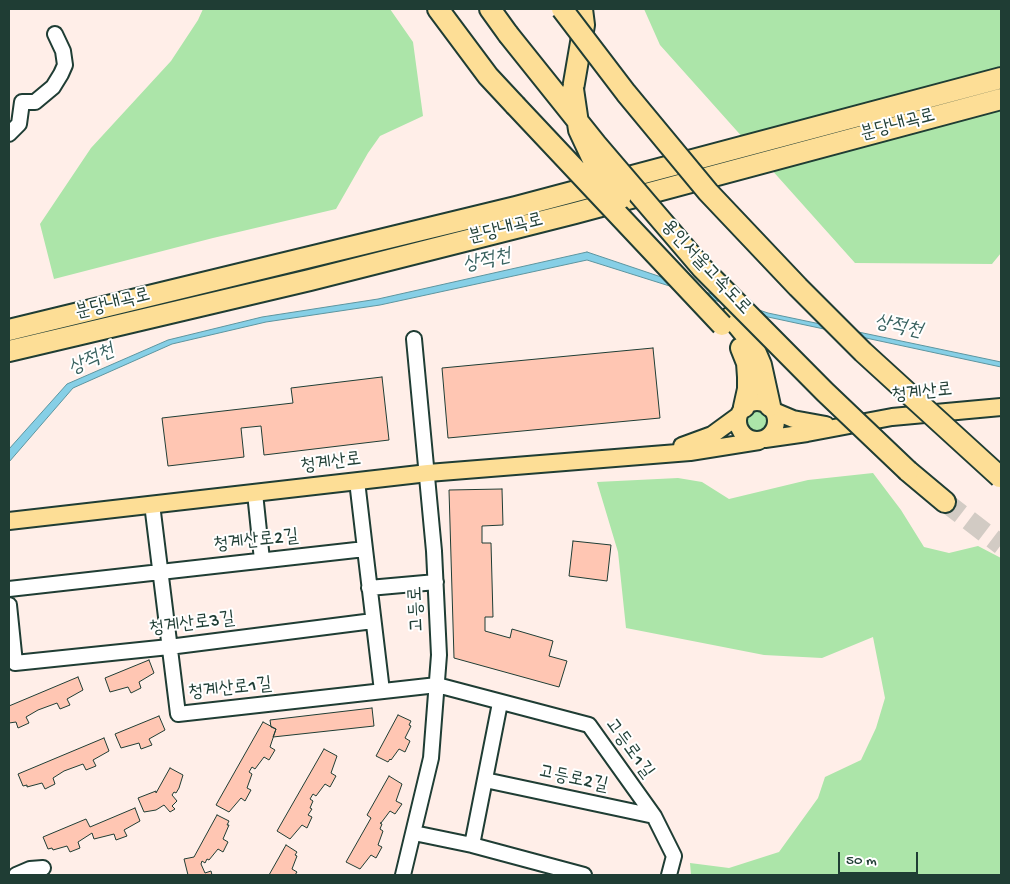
<!DOCTYPE html>
<meta charset="utf-8">
<style>
body{margin:0}
#map{position:relative;width:1010px;height:884px;overflow:hidden;background:#ffeee8;font-family:"Gochi Hand",sans-serif}
canvas{display:block}
.frame{position:absolute;inset:0;border:10px solid #1f3d34;pointer-events:none}
.scale{position:absolute;left:838px;top:852px;width:80px;height:22px;box-sizing:border-box;border:2px solid #1f3d34;border-top:0;padding-left:6px;font-size:15px;line-height:18px;white-space:nowrap;color:#1f3d34;-webkit-text-stroke:4px #fff;paint-order:stroke}
</style>
<div id="map">
<canvas width="1010" height="884"></canvas>
<div class="frame"></div>
<div class="scale">50 m</div>
</div>
<script>
const g = document.querySelector('canvas').getContext('2d');
g.lineJoin = 'round';
function fill(path, color) { g.fillStyle = color; g.fill(path, 'evenodd'); }
const toPath = rows => new Path2D(rows.map(r => 'M' + r).join(''));
function stroke(path, color, width, dash) { g.strokeStyle = color; g.lineWidth = width; g.lineCap = dash ? 'butt' : 'round'; g.setLineDash(dash || []); g.stroke(path); }
function write(font, color, halo, rows, align = 'center') {
  g.font = font + ' "Gochi Hand","Poor Story",sans-serif'; g.lineWidth = 4; g.setLineDash([]); g.textBaseline = 'middle'; g.strokeStyle = halo; g.fillStyle = color; for (const [text, x, y, turn = 0] of rows) {
    g.save(); g.translate(x, y); g.rotate((+turn || 0) * Math.PI / 180); g.textAlign = isNaN(turn) ? turn : align; if (halo) g.strokeText(text, 0, 0); g.fillText(text, 0, 0); g.restore();
  }
}
fill(toPath([
 [203,9,390,9,413,42,423,116,380,136,368,153,336,209,213,238,54,279,40,224,91,148,171,61,198,20],
 [644,9,1001,9,1001,253,992,264,855,263,660,45],
 '747 421a10 10 0 1 1 20 0a10 10 0 1 1-20 0Z',
 [873,473,901,510,924,547,949,553,978,546,1001,558,1001,875,691,875,690,863,729,868,779,852,818,798,825,777,861,760,876,728,885,698,873,637,822,658,764,655,626,628,618,552,597,482,678,478,702,482,729,499,808,480]
]), '#ace5a9');
const water = toPath([
 [587,252,768,313,1001,362,1001,367,768,317,587,260,380,305,266,322,172,344,73,388,9,462,9,449,67,384,168,340,262,317,378,299,587,252]
]);
fill(water, '#86cfe6');
stroke(water, '#5d959f', 1);
const building = toPath([
 [653,348,660,418,448,438,442,368,653,348],
 [382,377,389,440,264,455,261,426,241,428,244,457,168,466,162,418,293,403,291,388,382,377],
 [502,489,503,525,482,526,482,543,491,543,493,617,485,617,485,631,510,638,512,629,553,641,549,656,567,661,559,687,454,658,449,490,502,489],
 [573,541,611,545,607,581,569,576,573,541],
 [149,660,154,673,139,682,141,688,131,693,128,687,110,692,105,678,149,660],
 [78,677,83,690,67,699,70,705,60,709,57,703,38,710,26,717,29,723,18,728,16,722,9,723,9,706,78,677],
 [372,708,374,726,273,737,276,729,271,727,270,720,372,708],
 [398,715,411,721,409,725,411,726,405,738,410,741,405,752,399,749,391,760,390,759,388,762,376,756,398,715],
 [159,716,165,730,149,739,152,745,141,749,139,743,121,748,115,734,159,716],
 [263,722,276,729,270,747,275,750,269,760,264,757,255,769,252,767,249,772,252,774,247,788,251,790,245,801,241,798,229,812,216,805,263,722],
 [104,738,109,751,93,760,96,766,86,770,83,764,64,771,53,778,55,784,45,789,42,783,27,787,27,785,23,786,18,774,104,738],
 [324,749,337,756,331,773,336,776,330,787,325,784,316,796,313,794,310,799,313,801,310,808,312,809,308,815,312,817,307,828,302,825,290,839,277,831,324,749],
 [170,768,183,775,179,788,176,793,174,792,172,795,177,801,172,806,175,809,170,812,164,805,156,810,144,812,138,798,156,791,156,793,170,768],
 [389,776,402,784,396,801,402,804,395,814,390,811,381,823,380,823,382,824,380,829,383,831,378,845,382,847,376,858,371,855,360,869,346,862,371,818,367,815,389,776],
 [135,808,140,821,124,830,127,836,116,840,114,834,94,839,92,833,78,842,80,848,70,852,67,846,53,850,52,848,48,849,43,837,86,819,90,827,135,808],
 [217,815,229,821,227,825,229,825,223,839,228,842,223,852,218,849,209,860,207,859,205,863,202,861,201,864,205,873,211,871,212,875,188,875,184,859,194,857,217,815],
 [286,845,297,852,295,855,297,856,292,869,297,872,295,875,269,875,286,845]
]);
fill(building, '#ffc6b3');
stroke(building, '#1f3d34', 1);
stroke(toPath([
 [945,502,1001,545]
]), '#d2cbc4', 20, [20, 10]);
const minor = toPath([
 [9,134,19,124,22,102,35,102,53,87,61,74,65,65,63,51,55,34],
 [357,481,365,549],
 [255,493,262,560],
 [152,504,178,714,437,685,589,725,654,816,674,856,669,875],
 [369,588,436,582],
 [9,589,365,549,382,691],
 [9,605,15,663,169,647,373,621],
 [500,703,472,845,584,875],
 [485,780,654,816],
 [414,833,472,845],
 [16,875,30,869,43,868],
 [403,875,431,758,439,655,434,551,414,339]
]);
const major = toPath([
 '738 421a19 19 0 1 1 38 0a19 19 0 1 1-38 0Z',
 [774,411,793,419,826,425],
 [765,439,807,433,892,417,1001,407],
 [682,446,712,435,738,416],
 [9,521,428,473,690,452,759,441]
]);
const highway = toPath([
 [438,9,488,76,515,105],
 [490,9,508,34],
 [573,89,584,25,582,9],
 [731,317,749,339,755,351,761,365,770,406],
 [9,330,516,207,1001,78],
 [741,348,747,363,748,377,748,389,744,407],
 [9,351,310,280,575,213,1001,99],
 [908,471,945,502]
]);
stroke(minor, '#1f3d34', 18);
stroke(major, '#1f3d34', 20);
stroke(highway, '#1f3d34', 24);
stroke(minor, '#fff', 14);
stroke(major, '#fdde96', 16);
stroke(highway, '#fdde96', 20);
const highwayBridge = toPath([
 [562,9,626,93,708,192,798,287,863,352,1000,477],
 [508,34,596,144,702,268,825,392,908,471],
 [573,89,579,130,600,175,620,199],
 [515,105,722,325]
]);
stroke(highwayBridge, '#1f3d34', 24, []);
stroke(highwayBridge, '#fdde96', 20);
write('19px', '#1f3d34', '#fff', [
 ["분당내곡로",898,126,-15],
 ["분당내곡로",506,230,-14],
 ["용인서울고속도로",705,268,47],
 ["분당내곡로",113,305,-14],
 ["청계산로",922,394,-6],
 ["청계산로",331,464,-7],
 ["청계산로2길",256,542,-6],
 ["고등로",418,609,-93],
 ["청계산로3길",192,625,-7],
 ["청계산로1길",230,690,-6],
 ["고등로1길",628,749,54],
 ["고등로2길",573,780,12]
]);
write('italic 20px', '#396260', '#fff', [
 ["상적천",487,262,-12],
 ["상적천",898,328,12],
 ["상적천",92,361,-25]
]);
</script>
